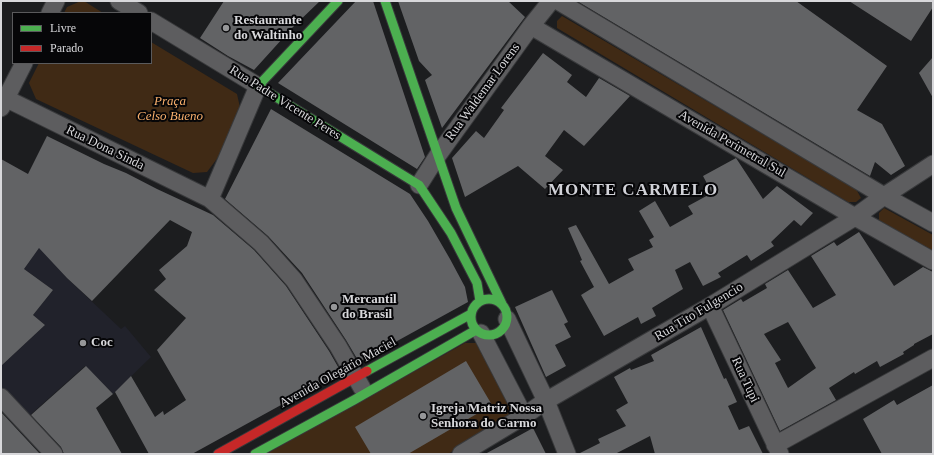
<!DOCTYPE html>
<meta charset="utf-8">
<style>
body{margin:0}
#map{position:relative;width:934px;height:455px;overflow:hidden;background:#1c1d1f;font-family:Georgia,serif}
canvas{display:block}
.frame{position:absolute;inset:0;border:2px solid #d8d8db;pointer-events:none}
.legend{position:absolute;left:12px;top:12px;width:140px;height:52px;box-sizing:border-box;background:#060608;border:1px solid #5a5a5c;margin:0;padding:5px 7px;list-style:none;font-size:12px;color:#d8d8db}
.legend li{display:flex;align-items:center;gap:8px;height:20px}
.legend b{width:20px;border:1px solid #5a5a5c}
</style>
<div id="map">
<canvas width="934" height="455"></canvas>
<div class="frame"></div>
<ul class="legend">
<li><b style="height:5px;background:#4caf50"></b>Livre</li>
<li><b style="height:5px;background:#c62828"></b>Parado</li>
</ul>
</div>
<script>
const g = document.querySelector('canvas').getContext('2d');
g.lineJoin = 'round';
function fill(path, color) { g.fillStyle = color; g.fill(path, 'evenodd'); }
const toPath = rows => new Path2D(rows.map(r => 'M' + r).join(''));
function stroke(path, color, width, dash) { g.strokeStyle = color; g.lineWidth = width; g.lineCap = dash ? 'butt' : 'round'; g.setLineDash(dash || []); g.stroke(path); }
function write(font, color, halo, rows, align = 'center') {
  g.font = font + ' Georgia,serif'; g.lineWidth = 4; g.setLineDash([]); g.textBaseline = 'middle'; g.strokeStyle = halo; g.fillStyle = color; for (const [text, x, y, turn = 0] of rows) {
    g.save(); g.translate(x, y); g.rotate((+turn || 0) * Math.PI / 180); g.textAlign = isNaN(turn) ? turn : align; if (halo) g.strokeText(text, 0, 0); g.fillText(text, 0, 0); g.restore();
  }
}
fill(toPath([
 [40,246,52,261,67,278,121,329,125,326,151,357,113,394,85,366,29,416,1,388,1,366,45,325,33,315,53,290,24,269]
]), '#21222b');
fill(toPath([
 [81,1,84,1,103,13,64,13,67,7],
 [562,16,856,189,861,198,856,202,848,202,557,28,557,21],
 [151,42,237,94,241,112,219,156,207,172,193,173,36,99,29,83,39,63,151,63],
 [884,208,933,235,933,253,879,220,879,213],
 [465,343,476,343,514,410,506,419,448,454,266,454]
]), '#402a15');
fill(toPath([
 [224,1,320,1,293,27,254,70,228,56,200,38],
 [356,1,373,1,425,157,417,169,278,83],
 [398,1,508,1,525,17,442,128,425,80,432,75,419,61],
 [577,1,796,1,887,66,857,110,882,124,905,166,891,175,875,162,870,176],
 [849,1,933,1,933,7,911,41],
 [543,53,572,75,567,82,586,97,599,78,630,96,584,146,564,130,545,156,563,170,545,189,518,166,465,197,452,158,476,131,484,138,504,110,501,108],
 [933,57,933,98,919,73],
 [271,109,410,194,428,221,450,259,465,287,468,302,359,362,346,340,302,273,268,236,225,199],
 [47,136,104,164,126,173,157,189,213,215,254,250,286,286,329,351,341,372,192,454,149,454,115,392,131,376,155,417,163,411,164,415,186,400,157,350,186,318,154,290,166,279,159,270,187,246,192,232,170,220,92,301,67,278,39,248,24,269,53,290,33,315,45,325,1,366,1,159,28,174],
 [736,158,763,199,777,186,813,213,801,226,794,220,771,242,774,246,751,261,747,255,718,273,721,277,703,286,690,262,675,270,683,289,652,308,656,316,641,324,638,317,604,336,581,295,594,287,580,261,582,260,568,228,576,225,609,284,634,270,628,259,653,247,649,240,654,237,639,211,655,201,670,227,693,214,688,206,712,193,703,176],
 [859,232,894,286,923,267,933,272,933,334,914,344,914,345,903,352,904,354,880,367,877,361,855,374,854,372,829,388,836,400,780,431,723,310,741,299,743,302,767,288,765,284,788,270,813,308,836,295,811,256,834,242,837,246],
 [788,322,816,368,788,388,775,363,781,360,764,334],
 [552,290,568,322,564,324,571,337,555,345,566,366,546,377,515,307],
 [701,327,724,379,726,378,737,402,728,406,739,430,749,426,763,454,655,454,650,436,615,454,578,454,600,443,598,439,626,426,616,410,628,403,614,377,630,368,631,370,654,361,651,355],
 [466,361,492,405,408,454,371,454,355,427],
 [86,366,113,394,96,408,122,454,64,454,61,447,31,415],
 [933,385,933,454,882,454,863,419,894,400,897,405],
 [1,412,40,454,1,454],
 [533,428,546,454,485,454,513,439]
]), '#626365');
const street = toPath([
 [119,1,139,13],
 [558,1,884,196,933,223],
 [50,13,56,1],
 [151,21,258,86,210,199],
 [531,26,855,217,933,261],
 [1,96,210,199,261,243,294,280,338,346,362,388],
 [1,108,24,63],
 [419,185,438,155,531,26,551,1],
 [710,306,780,454],
 [507,319,546,401,567,454],
 [481,333,524,416],
 [1,397,54,454],
 [775,445,933,358],
 [461,454,524,416,544,402,710,306,855,217,884,196,933,164]
]);
const fast = toPath([
 [338,1,258,86,419,185,451,233,477,283,480,301],
 [385,1,456,208,502,304],
 '471 317a18 18 0 1 1 36 0a18 18 0 1 1-36 0Z',
 [367,371,471,314],
 [255,454,354,400,476,330]
]);
const jam = toPath([
 [218,454,367,371]
]);
stroke(street, '#38393b', 19);
stroke(fast, '#38393b', 11);
stroke(jam, '#38393b', 11);
stroke(street, '#5d5d5f', 17);
stroke(fast, '#4caf50', 9);
stroke(jam, '#c62828', 9);
for (const [x, y, r, color] of [
 [226,28,4,"#969799"],
 [334,307,4,"#969799"],
 [83,343,4,"#969799"],
 [423,416,4,"#969799"]
]) { const dot = new Path2D(); dot.arc(x, y, r, 0, 2 * Math.PI); g.fillStyle = color; g.fill(dot); stroke(dot, '#060608', 1.5); }
write('bold 13px', '#d8d8db', '#060608', [
 ["Restaurante",234,21],
 ["do Waltinho",234,36],
 ["Mercantil",342,300],
 ["do Brasil",342,315],
 ["Coc",91,343],
 ["Igreja Matriz Nossa",431,409],
 ["Senhora do Carmo",431,424]
], 'left');
write('13px', '#d8d8db', '#060608', [
 ["Rua Waldemar Lorens",483,92,-54],
 ["Rua Padre Vicente Peres",285,103,32],
 ["Avenida Perimetral Sul",732,144,30],
 ["Rua Dona Sinda",105,148,26],
 ["Rua Tito Fulgencio",699,312,-31],
 ["Avenida Olegário Maciel",338,373,-29],
 ["Rua Tupi",745,380,65]
]);
write('italic 13px', '#f8af6c', '#060608', [
 ["Praça",170,102],
 ["Celso Bueno",170,117]
]);
g.letterSpacing = '1px';
write('bold 17px', '#d1d2d8', '#060608', [
 ["MONTE CARMELO",633,191]
]);
g.letterSpacing = '0px';
</script>
